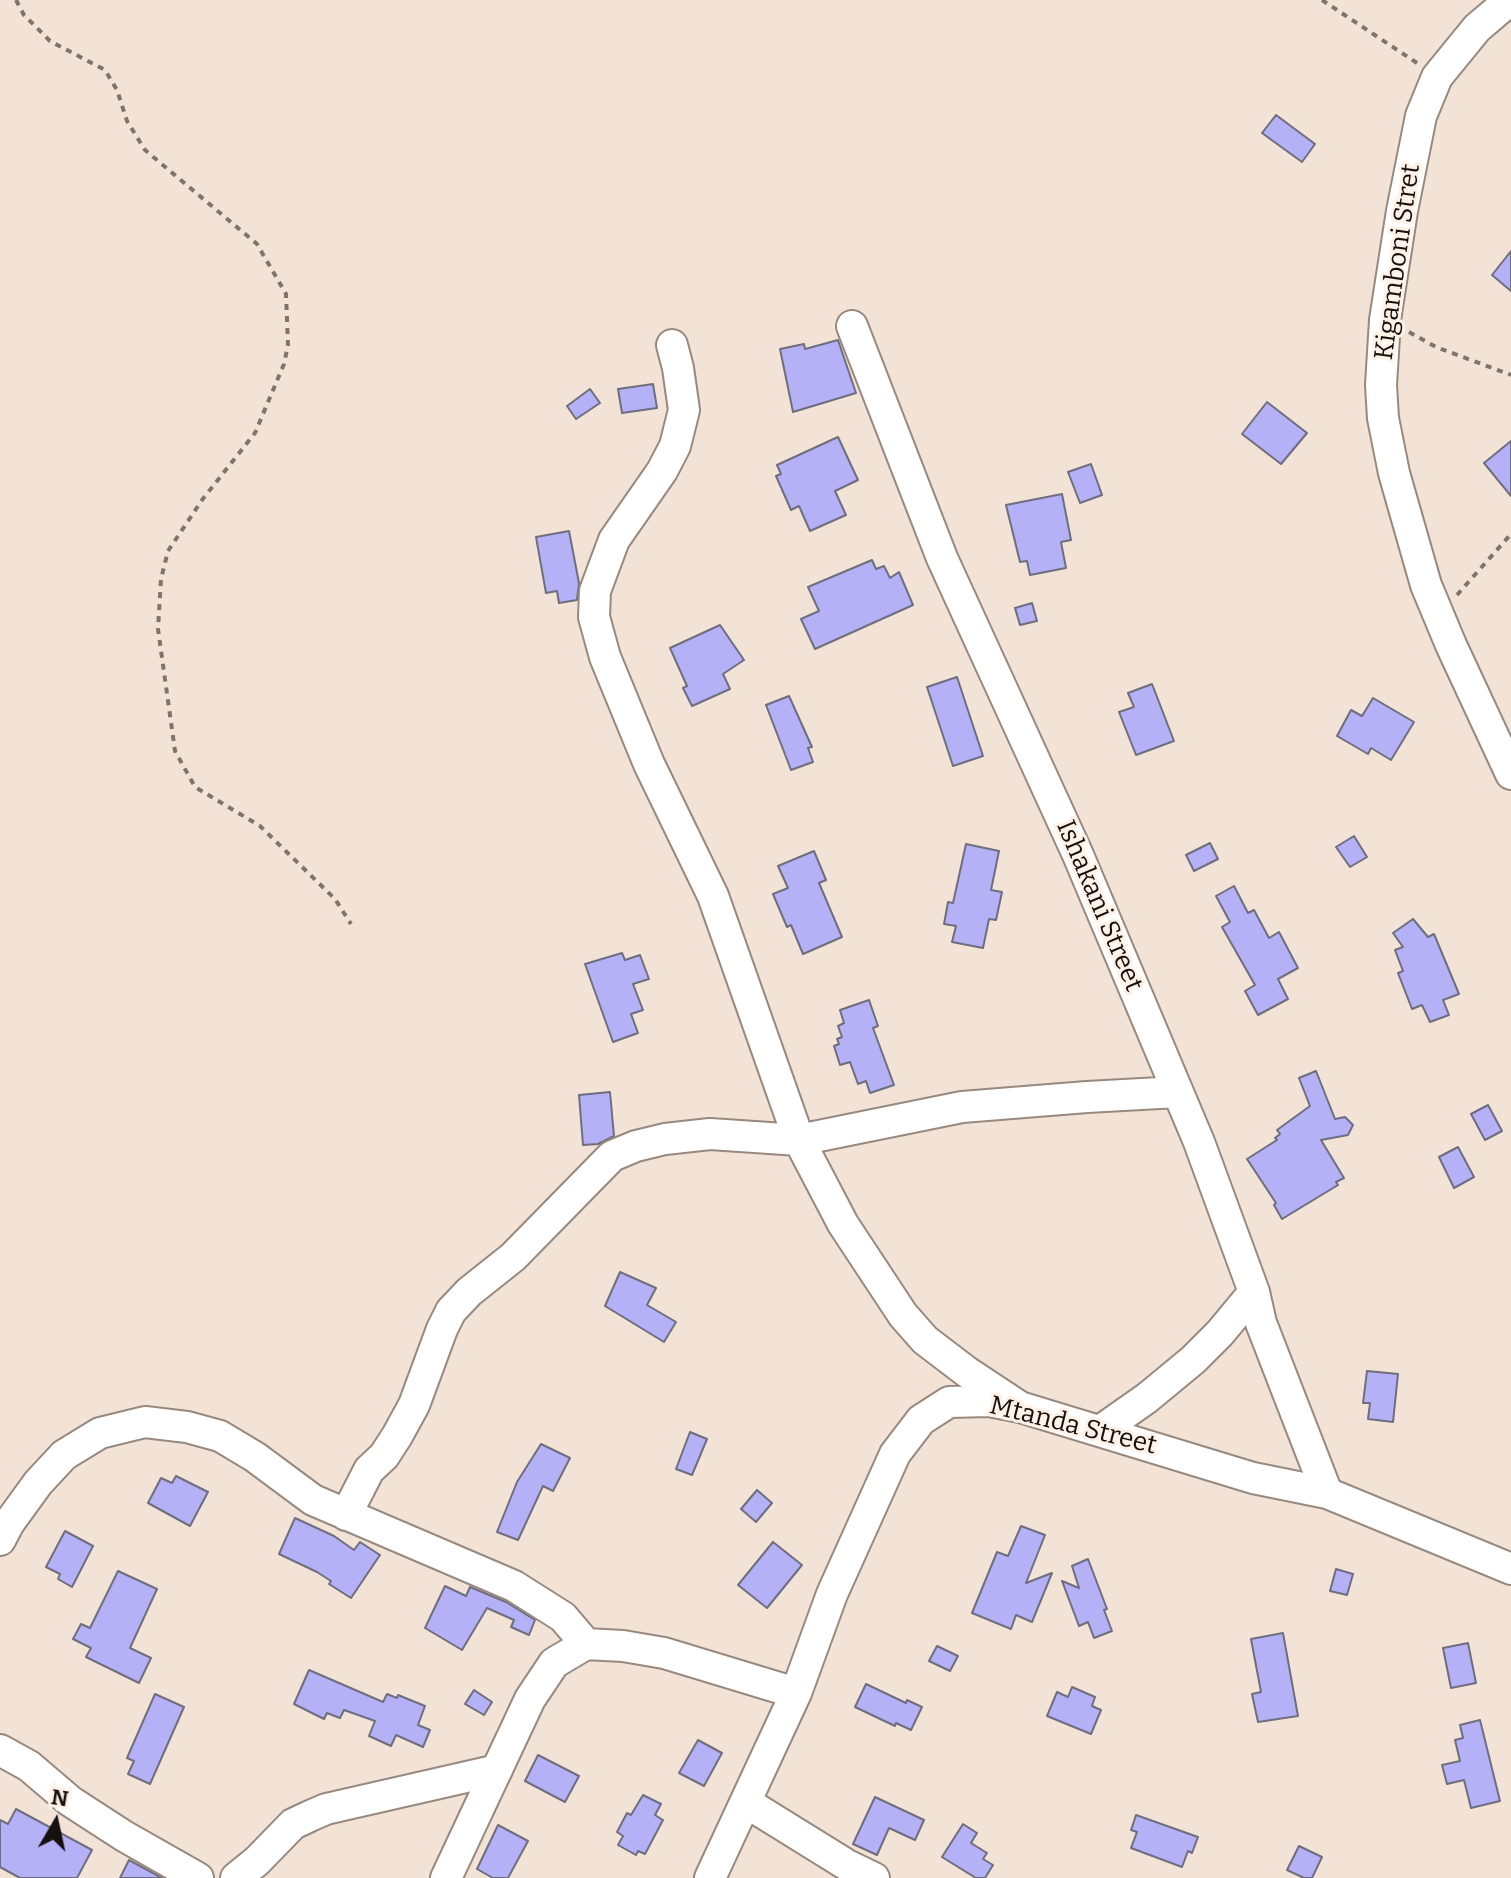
<!DOCTYPE html>
<style>
body{margin:0}
#map{position:relative;width:1511px;height:1878px;overflow:hidden;background:#f3e3d7;font-family:Bitter,serif}
canvas{display:block}
.north{position:absolute;left:16px;top:1782px;width:80px;height:80px;-webkit-text-stroke:6px #fef1e7;paint-order:stroke;rotate:9deg;font-size:22px;font-weight:700;line-height:32px;text-align:center;color:#16110d}
.north::after{content:'';display:block;margin:auto;width:28px;height:36px;background:#16110d;clip-path:polygon(50% 0,100% 100%,50% 72%,0 100%)}
</style>
<div id="map">
<canvas width="1511" height="1878"></canvas>
<div class="north">N</div>
</div>
<script>
const g = document.querySelector('canvas').getContext('2d');
g.lineJoin = 'round';
function fill(path, color) { g.fillStyle = color; g.fill(path, 'evenodd'); }
const toPath = rows => new Path2D(rows.map(r => 'M' + r).join(''));
function stroke(path, color, width, dash) { g.strokeStyle = color; g.lineWidth = width; g.lineCap = dash ? 'butt' : 'round'; g.setLineDash(dash || []); g.stroke(path); }
function write(font, color, halo, rows, align = 'center') {
  g.font = font + ' Bitter,serif'; g.lineWidth = 6; g.setLineDash([]); g.textBaseline = 'middle'; g.strokeStyle = halo; g.fillStyle = color; for (const [text, x, y, turn = 0] of rows) {
    g.save(); g.translate(x, y); g.rotate((+turn || 0) * Math.PI / 180); g.textAlign = isNaN(turn) ? turn : align; if (halo) g.strokeText(text, 0, 0); g.fillText(text, 0, 0); g.restore();
  }
}
const building = toPath([
 [1276,115,1315,144,1302,162,1262,133,1276,115],
 [1511,251,1511,291,1492,275,1511,251],
 [838,340,856,393,793,412,780,349,804,344,805,349,838,340],
 [653,384,657,408,622,413,618,389,653,384],
 [590,389,600,403,576,419,567,406,590,389],
 [1267,402,1307,433,1281,464,1242,434,1267,402],
 [838,437,858,480,835,491,846,515,810,531,799,506,791,510,776,476,781,474,777,465,838,437],
 [1511,441,1511,496,1484,463,1511,441],
 [1091,464,1102,495,1080,503,1068,472,1091,464],
 [1062,494,1071,540,1061,542,1066,568,1030,575,1027,561,1020,562,1006,505,1062,494],
 [569,531,579,583,577,600,559,603,557,591,546,593,536,537,569,531],
 [872,560,876,569,884,566,890,578,899,572,913,605,815,649,801,619,819,611,808,587,872,560],
 [1032,603,1037,621,1020,625,1015,608,1032,603],
 [720,625,744,660,723,674,730,689,692,706,683,688,687,686,670,648,720,625],
 [957,677,983,756,953,766,927,687,957,677],
 [1152,684,1174,741,1136,755,1119,712,1134,707,1128,693,1152,684],
 [789,696,812,747,808,748,813,762,791,770,766,705,789,696],
 [1373,698,1414,722,1391,760,1371,748,1368,754,1337,736,1351,710,1362,716,1373,698],
 [1354,836,1367,857,1350,867,1336,847,1354,836],
 [1210,843,1218,859,1194,871,1186,855,1210,843],
 [966,844,999,851,991,890,1002,892,996,920,989,919,983,948,952,942,956,926,944,924,948,902,953,903,966,844],
 [814,851,826,880,819,883,842,937,803,954,791,925,787,927,773,894,788,888,778,866,814,851],
 [1234,886,1248,913,1254,910,1269,938,1279,932,1298,968,1278,979,1288,999,1258,1015,1245,991,1255,985,1222,927,1230,922,1216,896,1234,886],
 [1413,919,1428,937,1434,934,1459,994,1443,1000,1449,1015,1430,1022,1422,1005,1412,1009,1398,973,1403,971,1395,950,1403,947,1393,933,1413,919],
 [622,953,625,960,640,955,649,979,633,984,643,1010,631,1014,638,1033,613,1042,585,964,622,953],
 [869,1000,878,1026,873,1028,894,1085,870,1093,866,1081,858,1084,850,1062,840,1065,834,1046,839,1044,837,1039,842,1037,838,1026,844,1023,840,1010,869,1000],
 [1316,1071,1335,1119,1345,1117,1353,1125,1348,1135,1321,1140,1344,1178,1336,1182,1338,1185,1282,1219,1274,1205,1276,1203,1247,1159,1277,1140,1275,1138,1280,1134,1277,1130,1310,1106,1299,1078,1316,1071],
 [610,1092,614,1136,598,1144,583,1145,579,1095,610,1092],
 [1488,1105,1502,1131,1485,1140,1471,1114,1488,1105],
 [1458,1147,1474,1177,1454,1188,1439,1157,1458,1147],
 [620,1272,656,1288,647,1305,676,1322,664,1342,605,1306,620,1272],
 [1367,1371,1398,1374,1393,1422,1368,1419,1370,1403,1363,1403,1367,1371],
 [690,1432,707,1439,692,1475,676,1469,690,1432],
 [541,1444,570,1458,553,1491,543,1486,518,1540,497,1532,517,1482,541,1444],
 [176,1476,208,1492,190,1526,148,1503,161,1478,172,1483,176,1476],
 [757,1490,772,1503,756,1522,741,1509,757,1490],
 [295,1518,334,1536,354,1550,360,1542,380,1555,351,1598,329,1584,331,1581,317,1572,279,1554,295,1518],
 [1021,1526,1045,1535,1026,1583,1052,1573,1032,1622,1016,1615,1011,1629,972,1613,997,1552,1008,1556,1021,1526],
 [65,1531,93,1546,72,1587,58,1579,60,1574,46,1567,65,1531],
 [773,1542,802,1565,767,1608,738,1585,773,1542],
 [1088,1559,1107,1609,1104,1610,1112,1631,1094,1638,1088,1622,1079,1626,1062,1581,1079,1588,1072,1566,1088,1559],
 [1336,1569,1353,1574,1347,1595,1330,1591,1336,1569],
 [118,1571,157,1589,130,1648,151,1658,139,1683,86,1657,91,1648,73,1639,81,1624,90,1628,118,1571],
 [445,1586,466,1596,470,1587,506,1602,535,1620,529,1635,511,1627,514,1620,487,1608,462,1650,425,1628,445,1586],
 [1283,1633,1298,1716,1258,1722,1252,1694,1261,1692,1251,1639,1283,1633],
 [1468,1643,1476,1683,1451,1688,1443,1648,1468,1643],
 [937,1646,958,1656,950,1671,929,1661,937,1646],
 [309,1670,383,1702,387,1694,397,1698,398,1695,425,1706,418,1725,430,1730,423,1747,396,1735,391,1746,369,1736,375,1721,344,1710,340,1718,327,1713,324,1719,294,1704,309,1670],
 [866,1684,906,1703,907,1700,922,1707,911,1730,896,1723,895,1726,855,1707,866,1684],
 [1072,1687,1095,1697,1092,1706,1101,1710,1091,1734,1047,1716,1057,1692,1068,1697,1072,1687],
 [474,1690,492,1702,484,1715,465,1704,474,1690],
 [155,1694,184,1707,150,1784,128,1774,134,1761,127,1758,155,1694],
 [1480,1720,1500,1801,1471,1808,1464,1780,1447,1784,1442,1765,1460,1761,1455,1740,1463,1738,1460,1725,1480,1720],
 [698,1740,722,1753,704,1786,679,1773,698,1740],
 [538,1755,579,1776,565,1802,525,1781,538,1755],
 [643,1795,661,1804,655,1815,663,1820,645,1854,638,1851,636,1855,618,1845,623,1836,617,1832,627,1813,631,1815,643,1795],
 [875,1797,924,1820,915,1840,889,1828,877,1855,853,1844,875,1797],
 [16,1809,92,1850,77,1878,20,1878,0,1867,0,1820,8,1824,16,1809],
 [1136,1815,1198,1837,1192,1853,1188,1851,1182,1867,1131,1848,1137,1832,1131,1830,1136,1815],
 [963,1824,977,1833,971,1843,987,1853,983,1859,993,1865,985,1878,976,1878,942,1857,963,1824],
 [498,1825,528,1841,508,1878,493,1878,477,1869,498,1825],
 [1299,1846,1322,1857,1312,1878,1304,1878,1287,1870,1299,1846],
 [129,1860,162,1878,120,1878,129,1860]
]);
fill(building, '#b4b1f6');
stroke(building, '#6e6e7e', 2);
const minor = toPath([
 [1510,0,1477,28,1437,77,1421,116,1402,211,1385,320,1381,385,1383,418,1394,473,1426,585,1451,645,1511,774],
 [852,326,942,558,1078,855,1199,1142,1254,1292,1261,1323,1327,1493],
 [672,345,678,368,684,410,675,446,662,471,614,540,595,591,594,617,605,657,649,764,713,896,799,1140,843,1224,903,1315,925,1340,967,1372,1020,1407],
 [1100,1431,1147,1398,1193,1360,1220,1333,1254,1292],
 [346,1515,369,1470,384,1456,397,1436,414,1405,442,1329,451,1311,469,1292,513,1257,612,1156,636,1146,665,1139,710,1134,799,1140,962,1107,1087,1097,1178,1092],
 [0,1540,9,1523,38,1483,64,1455,100,1433,145,1422,187,1427,220,1436,255,1457,313,1500,514,1586,563,1617,586,1644],
 [0,1750,29,1766,70,1801,124,1836,198,1878],
 [747,1803,847,1865,874,1878],
 [236,1878,257,1861,293,1824,310,1816,326,1809,497,1770],
 [446,1878,530,1699,554,1663,586,1644,623,1646,664,1653,796,1693],
 [710,1878,796,1693,832,1594,895,1454,921,1420,949,1402,989,1401,1020,1407,1253,1478,1327,1493,1511,1569]
]);
stroke(minor, '#98897e', 34);
stroke(toPath([
 [16,0,24,15,50,41,105,70,117,90,127,121,145,150,257,244,286,294,288,345,284,364,255,433,202,500,168,551,161,579,158,629,175,751,195,787,260,826,335,899,351,924],
 [1322,0,1417,63],
 [1409,332,1436,347,1511,375],
 [1457,595,1511,534]
]), '#7e746c', 4, [6, 6]);
stroke(minor, '#fff', 30);
write('26px', '#16110d', '#fef1e7', [
 ["Kigamboni Stret",1398,262,-82],
 ["Ishakani Street",1099,906,67],
 ["Mtanda Street",1073,1426,14]
]);
</script>
